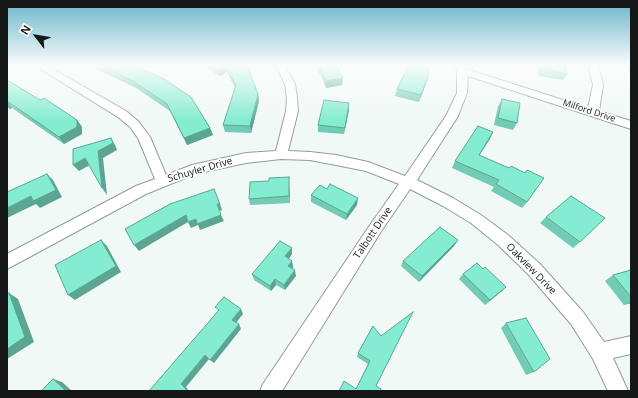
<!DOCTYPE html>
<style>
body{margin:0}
#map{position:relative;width:638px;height:398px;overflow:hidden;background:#f1f9f6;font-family:"Open Sans",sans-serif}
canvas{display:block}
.frame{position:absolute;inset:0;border:8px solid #151817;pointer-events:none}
.north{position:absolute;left:16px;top:16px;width:40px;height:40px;-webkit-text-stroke:3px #fff;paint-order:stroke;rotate:301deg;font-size:11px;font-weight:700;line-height:16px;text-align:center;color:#151817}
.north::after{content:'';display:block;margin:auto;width:14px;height:18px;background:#151817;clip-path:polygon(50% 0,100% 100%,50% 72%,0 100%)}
</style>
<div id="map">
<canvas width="638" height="398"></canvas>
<div class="frame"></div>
<div class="north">N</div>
</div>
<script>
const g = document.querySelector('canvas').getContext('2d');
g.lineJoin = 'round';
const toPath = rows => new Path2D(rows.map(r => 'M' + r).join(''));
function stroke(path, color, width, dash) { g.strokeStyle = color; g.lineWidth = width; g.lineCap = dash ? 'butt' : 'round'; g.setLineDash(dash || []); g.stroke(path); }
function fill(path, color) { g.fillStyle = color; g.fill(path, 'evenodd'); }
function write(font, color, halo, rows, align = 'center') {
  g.font = font + ' "Open Sans",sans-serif'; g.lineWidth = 3.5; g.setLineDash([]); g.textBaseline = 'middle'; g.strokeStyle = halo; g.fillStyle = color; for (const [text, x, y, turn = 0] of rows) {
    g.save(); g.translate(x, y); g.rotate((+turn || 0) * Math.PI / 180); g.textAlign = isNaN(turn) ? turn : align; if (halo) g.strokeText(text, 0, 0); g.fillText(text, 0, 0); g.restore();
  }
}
const minor = toPath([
 [34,65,46,65,126,111,138,121,150,137,166,175,192,165,246,153,276,151,286,111,287,98,285,84,279,72,274,65,284,65,295,84,297,98,298,111,288,151,310,152,336,155,368,162,405,176,446,116,457,93,457,71,453,65,463,65,466,69,588,108,593,85,588,65,598,65,603,85,599,111,631,121,631,129,468,76,467,93,458,116,417,180,453,198,481,215,508,235,540,264,583,312,604,342,631,336,631,354,613,358,628,391,608,391,593,359,571,324,528,274,498,245,471,223,443,206,410,189,380,233,282,391,260,391,263,384,370,225,399,184,366,171,336,165,310,160,281,159,246,163,195,174,146,194,7,269,7,254,136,186,155,179,138,138,130,127,118,117,34,65]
]);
stroke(minor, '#949b99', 2);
fill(minor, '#fff');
fill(toPath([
 [88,65,133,65,210,128,213,135,187,145,170,111,136,88],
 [204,65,248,65,251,75,250,75,258,94,259,101,251,133,225,132,223,125,235,88,227,72,220,76,204,67],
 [314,65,336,65,342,85,326,88,321,76],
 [395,65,427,65,427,81,419,102,395,96,397,89,408,67,396,67],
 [536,65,565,65,567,74,563,80,539,76],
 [626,65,631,65,631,76],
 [7,80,40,100,77,120,82,127,82,134,64,144,12,108,10,109,7,107],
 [502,99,517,123,513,130,494,125,498,106],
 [349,110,344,134,318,132,318,125],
 [493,132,479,155,527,202,522,208,491,191,494,187,452,168,455,161],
 [289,183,290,203,250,205,249,199],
 [311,195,357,205,346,220,311,202],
 [546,217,580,242,573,248,540,223],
 [458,240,454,246,419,282,401,266,403,261],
 [292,248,292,254,289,259,292,261,293,267,292,269,296,276,285,290,276,285,271,291,254,280,252,274],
 [483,269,506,287,485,305,459,279,463,274],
 [631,270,631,303,624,305,605,281,613,275],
 [506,323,534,372,526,375,501,328],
 [373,326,376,386,356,389,368,364,357,357,358,353]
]), '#72cbb4');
fill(toPath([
 [225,66,227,72,220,76,218,69],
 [250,68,251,75,249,76,248,69],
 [429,74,427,81,419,102,421,95],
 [343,78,342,85,326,88,326,81],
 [258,94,259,101,251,133,250,126],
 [7,101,12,108,10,109,7,105],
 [349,103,349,110,344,134,345,128],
 [77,120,82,127,82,134,64,144,59,137],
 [210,128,213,135,187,145,184,138],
 [493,132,490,139,475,162,479,155],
 [111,138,115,145,117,150,103,158,107,195,102,188,98,151],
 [85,158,90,165,79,171,73,165],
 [47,174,53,180,62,197,40,208,36,204,7,218,7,208,31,196],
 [289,177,289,183,290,203,289,196],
 [358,198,357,205,346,220,347,214],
 [217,204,220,204,222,210,220,211],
 [186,215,196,219,221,215,224,221,200,230,198,225,191,228,188,222,139,251,134,245],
 [101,240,107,246,121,272,75,300,68,295],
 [458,240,454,246,419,282,422,276],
 [292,248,292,254,286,262,285,256],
 [292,261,293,267,289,272,288,266],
 [295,270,296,276,285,290,284,285],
 [275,279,276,285,271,291,270,286],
 [506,287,501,292,485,305,490,300],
 [9,293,18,299,34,342,7,359],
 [631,302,631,303,624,305],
 [241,309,243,314,235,324,232,320],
 [239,324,241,329,214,363,210,360],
 [205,355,209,359,186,387,189,391,186,391,181,384],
 [53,379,62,382,72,391,66,391]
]), '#5ca592');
const building = toPath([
 [99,65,133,65,164,79,191,97,210,128,184,138,167,104,133,81,99,65],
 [212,65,248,65,250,68,248,69,258,94,250,126,223,125,236,85,225,66,218,69,212,65],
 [319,65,336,65,343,78,326,81,321,69,319,65],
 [409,65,427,65,429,74,421,95,397,89,409,65],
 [542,65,565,65,567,74,543,69,542,65],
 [7,80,40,100,44,98,77,120,77,127,59,137,7,101,7,80],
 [502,99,520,103,517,123,498,118,502,99],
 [324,100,349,103,345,128,318,125,324,100],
 [478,126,493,132,479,155,509,168,511,166,525,173,527,170,544,178,527,202,496,184,499,180,455,161,478,126],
 [111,138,113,143,98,151,102,188,85,158,73,165,73,149,111,138],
 [47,174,56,190,33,201,31,196,7,208,7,192,47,174],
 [289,177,289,196,249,199,250,182,269,181,269,178,289,177],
 [330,184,358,198,347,214,311,195,320,185,327,189,330,184],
 [214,189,220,204,217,204,221,215,197,224,196,219,188,222,186,215,134,245,125,229,170,204,214,189],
 [571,196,605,218,580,242,546,217,571,196],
 [440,227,458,240,422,276,403,261,440,227],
 [101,240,116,266,68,295,55,265,101,240],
 [280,241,292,248,285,256,292,261,288,266,295,270,284,285,275,279,270,286,252,274,280,241],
 [477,263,483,269,485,267,506,287,490,300,463,274,477,263],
 [631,270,631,297,613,275,631,270],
 [9,293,25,337,7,349,7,295,9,293],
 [224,297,241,309,232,320,239,324,210,360,205,355,181,384,187,390,186,391,149,391,219,310,215,307,224,297],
 [413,312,376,386,381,389,380,391,339,391,344,381,356,389,370,361,358,353,373,326,381,336,413,312],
 [526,318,550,359,534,372,506,323,526,318],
 [53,379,66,391,41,391,53,379]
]);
fill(building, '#84ecd1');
stroke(building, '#5ca592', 1);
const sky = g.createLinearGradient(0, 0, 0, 121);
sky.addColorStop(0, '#68b4c9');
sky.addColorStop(0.54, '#f9fcfb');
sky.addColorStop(1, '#f9fcfb00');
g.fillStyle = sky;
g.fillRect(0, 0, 638, 121);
write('9px', '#151817', '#fff', [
 ["Milford Drive",589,111,18]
]);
write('10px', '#151817', '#fff', [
 ["Schuyler Drive",200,170,-16],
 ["Talbott Drive",373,233,-56],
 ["Oakview Drive",531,269,46]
]);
</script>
